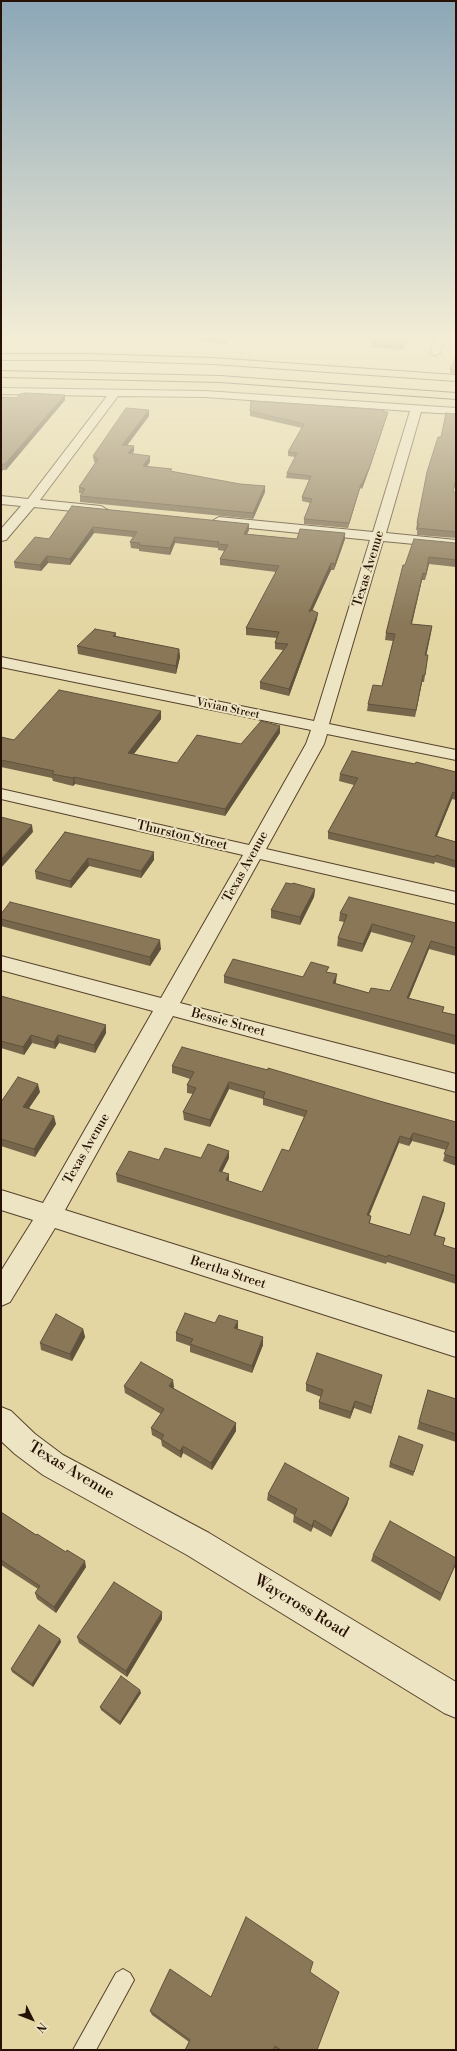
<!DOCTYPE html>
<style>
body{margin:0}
#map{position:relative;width:457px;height:2051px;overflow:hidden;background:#e4d6a3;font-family:"Libre Bodoni",serif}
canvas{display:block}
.frame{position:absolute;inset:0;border:2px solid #261104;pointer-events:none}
.north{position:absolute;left:12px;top:1999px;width:40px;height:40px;-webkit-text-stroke:3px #ede4c3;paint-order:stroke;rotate:132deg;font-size:11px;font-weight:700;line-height:16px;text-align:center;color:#261104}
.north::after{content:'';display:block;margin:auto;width:14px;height:18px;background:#261104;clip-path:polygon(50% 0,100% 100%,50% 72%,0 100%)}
</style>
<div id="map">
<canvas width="457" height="2051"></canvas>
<div class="frame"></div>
<div class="north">N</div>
</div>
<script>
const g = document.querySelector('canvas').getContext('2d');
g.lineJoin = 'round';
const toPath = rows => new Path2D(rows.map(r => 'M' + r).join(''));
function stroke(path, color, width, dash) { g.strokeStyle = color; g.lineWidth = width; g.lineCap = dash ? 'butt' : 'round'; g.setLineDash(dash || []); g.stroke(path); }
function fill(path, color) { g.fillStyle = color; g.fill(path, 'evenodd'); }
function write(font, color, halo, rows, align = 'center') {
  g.font = font + ' "Libre Bodoni",serif'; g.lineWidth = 4; g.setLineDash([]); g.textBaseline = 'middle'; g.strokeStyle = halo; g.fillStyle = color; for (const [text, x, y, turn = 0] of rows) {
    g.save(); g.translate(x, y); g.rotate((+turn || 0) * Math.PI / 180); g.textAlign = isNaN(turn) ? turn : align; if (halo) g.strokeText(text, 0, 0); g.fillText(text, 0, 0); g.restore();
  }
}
const service = toPath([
 [123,1969,130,1973,134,1980,96,2050,73,2050,116,1973,123,1969]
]);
const minor = toPath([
 [435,336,445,336,440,353,435,356,430,353,435,336],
 [1,388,205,391,456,408,456,414,421,412,386,533,456,540,456,548,383,541,329,724,456,750,456,760,327,734,324,744,266,849,456,892,456,904,260,859,180,1003,456,1074,456,1092,173,1016,65,1210,456,1333,456,1357,55,1228,10,1302,1,1306,1,1271,33,1220,1,1210,1,1190,43,1203,153,1011,1,970,1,956,161,998,243,855,1,799,1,789,249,845,306,744,311,730,1,667,1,657,314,721,370,540,219,525,212,521,219,517,373,532,410,411,205,397,118,396,40,500,101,506,108,510,106,513,101,514,34,507,6,540,1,541,1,529,21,506,1,504,1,496,28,499,107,396,1,394,1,388],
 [1,1407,11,1411,35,1434,63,1455,209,1533,456,1682,456,1718,444,1713,187,1555,43,1475,15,1454,1,1441,1,1407]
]);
const motorway = toPath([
 [1,354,88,354,213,358,456,375,456,381,213,364,88,360,1,360,1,354],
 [1,371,220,376,456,393,456,399,220,382,1,377,1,371]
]);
stroke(service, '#56422c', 2);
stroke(minor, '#56422c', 2);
stroke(motorway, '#261104', 2);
fill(service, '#ede4c3');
fill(minor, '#ede4c3');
fill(motorway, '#e4d6a3');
fill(toPath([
 [109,336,129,336,129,340,110,341],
 [197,336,231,336,226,344,196,341,196,337],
 [344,336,409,336,403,350,371,347,371,343,374,340,344,338],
 [456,356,456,374,450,373,450,369],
 [65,395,65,400,6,470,3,470,1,472,1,397,17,398],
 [149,410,149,416,127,445,134,451,132,454,150,456,150,462,147,466,172,472,240,484,265,486,265,492,253,519,80,502,80,496,82,494,79,493,79,487,96,463,94,462,93,456],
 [384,410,384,412,387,416,369,470,362,489,360,488,348,528,304,524,304,519,310,503,302,501,302,497,309,480,286,478,287,473,295,457,288,456,288,452,302,428,250,416,250,411],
 [456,414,456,482,453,492,456,492,456,538,417,535,417,530,416,530,417,523,441,437],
 [72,506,249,524,249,530,247,534,297,539,345,539,334,570,331,570,312,610,317,619,289,696,260,689,260,682,283,650,275,649,275,643,277,638,246,635,246,628,276,572,220,565,220,559,224,551,218,550,218,548,175,543,170,555,139,551,139,549,131,548,130,542,133,537,94,533,70,565,48,563,41,571,15,568,14,562,49,539],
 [456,543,456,567,429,564,425,580,422,580,412,624,432,626,426,655,427,662,424,682,422,682,415,717,367,711,368,704,382,686,393,641,385,640,386,633,405,565],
 [116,633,116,636,179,649,180,657,176,674,78,654,77,646],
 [161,711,161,719,134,754,177,763,241,744,280,733,225,816,75,784,73,786,53,781,52,778,1,767,1,737,14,740],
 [415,764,456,772,456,800,452,799,437,836,456,842,456,868,435,862,434,864,328,839,328,832,354,785,339,781,340,774],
 [65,832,154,860,141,878,89,866,71,888,36,879,35,871],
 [315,889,314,897,300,925,271,918,271,910],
 [340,913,456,923,456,956,429,949,409,998,444,1007,443,1012,456,1015,456,1045,224,983,224,976,303,977,328,972,336,982,335,983,369,993,390,991,412,943,371,932,362,952,337,946,338,938,344,922,339,921],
 [1,914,161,949,150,966,1,926],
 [1,996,106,1033,95,1053,59,1043,55,1049,32,1043,24,1055,1,1048],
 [172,1066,383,1102,456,1122,456,1166,443,1161,446,1150,412,1141,409,1146,399,1143,369,1216,371,1216,370,1223,410,1235,444,1210,435,1236,445,1238,443,1245,456,1249,456,1284,387,1262,386,1264,117,1182,116,1174,159,1160,229,1158,222,1172,229,1181,262,1192,289,1151,304,1117,263,1105,263,1099,229,1089,210,1127,184,1120,183,1112,193,1094,187,1093,187,1085,190,1079,172,1073],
 [40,1092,29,1108,56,1124,35,1157,1,1146,1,1102],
 [215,1323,238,1329,263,1345,252,1373,190,1352,190,1346,176,1341,176,1333],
 [83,1329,85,1337,72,1361,41,1350,40,1343],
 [382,1375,380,1382,371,1414,354,1408,350,1419,319,1409,319,1402,321,1397,306,1391,306,1384],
 [124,1386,174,1387,173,1388,236,1423,236,1431,212,1470,183,1453,181,1458,162,1446,161,1440,152,1435,151,1428,161,1414,125,1393],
 [428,1390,456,1399,456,1442,417,1429],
 [423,1445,413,1476,389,1467,390,1463],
 [268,1494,349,1498,347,1505,331,1537,313,1527,311,1532,293,1522,294,1515,267,1500],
 [1,1512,86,1567,56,1613,37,1599,35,1593,38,1589,1,1565],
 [373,1555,456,1558,440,1601,371,1561],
 [162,1619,127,1677,79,1643,77,1637],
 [60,1639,61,1642,33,1687,12,1672,11,1669],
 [141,1693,120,1725,101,1710,100,1707],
 [310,1972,317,2050,275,2050,274,2049,274,2050,185,2050,189,2042,152,2015,150,2011,211,1997]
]), '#76664b');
fill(toPath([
 [228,336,231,336,226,344,226,339],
 [408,336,409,336,403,350,404,346],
 [65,395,65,400,6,470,5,464],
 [149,410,149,416,123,451,122,445],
 [388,412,387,416,369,470,362,489,362,484],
 [134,446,134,451,129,459,128,453],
 [150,456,150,462,143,472,143,466],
 [3,464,3,470,1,472,1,466],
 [361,484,360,488,348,528,349,523],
 [265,486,265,492,253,519,253,513],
 [249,524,249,530,244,540,244,534],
 [93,527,94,533,70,565,70,559],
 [345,533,345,539,334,570,335,564],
 [175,537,175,543,170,555,170,548],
 [47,556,48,563,41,571,40,565],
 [429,557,429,564,425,580,426,574],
 [331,563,331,570,309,618,309,612],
 [423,573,422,580,410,630,411,624],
 [318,613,317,619,289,696,289,689],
 [432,626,431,633,425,662,425,655],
 [179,649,180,657,176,674,176,666],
 [423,675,422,682,415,717,416,710],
 [161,711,161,719,129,760,128,753],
 [280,726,280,733,225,816,225,809],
 [74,777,75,784,73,786,73,778],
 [453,792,452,799,434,843,435,836],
 [32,825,33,832,1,868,1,859],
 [154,852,154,860,141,878,141,871],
 [88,858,89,866,71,888,70,881],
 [315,889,314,897,300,925,300,917],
 [372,924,371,932,362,952,363,944],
 [160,940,161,949,150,966,150,957],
 [431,941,429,949,406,1005,407,998],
 [337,974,336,982,332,990,333,983],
 [106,1025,106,1033,95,1053,94,1045],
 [31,1035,32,1043,24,1055,23,1047],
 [58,1035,59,1043,55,1049,54,1042],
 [229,1082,229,1089,210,1127,210,1120],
 [38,1084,40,1092,25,1114,23,1107],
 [54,1116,56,1124,35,1157,34,1149],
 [413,1133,412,1141,409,1146,410,1139],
 [400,1136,399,1143,366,1222,367,1215],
 [229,1151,229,1158,219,1178,219,1171],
 [229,1174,229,1181,226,1180],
 [445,1203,444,1210,433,1242,434,1235],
 [238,1321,238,1329,234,1328],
 [83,1329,85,1337,72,1361,70,1354],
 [263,1337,263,1345,252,1373,252,1366],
 [382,1375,380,1382,371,1414,372,1407],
 [173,1380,174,1387,169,1394,169,1386],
 [355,1401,354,1408,350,1419,351,1412],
 [236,1423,236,1431,212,1470,211,1463],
 [183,1446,183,1453,181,1458,180,1451],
 [349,1498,347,1505,331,1537,332,1531],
 [314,1520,313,1527,311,1532,312,1526],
 [85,1561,86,1567,56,1613,54,1607],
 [456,1563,456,1564,440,1601,442,1594],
 [162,1612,162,1619,127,1677,126,1671],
 [60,1639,61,1642,33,1687,32,1684],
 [140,1690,141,1693,120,1725,120,1722]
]), '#60533d');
const building = toPath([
 [197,336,228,336,226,339,196,337,197,336],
 [377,336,408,336,404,346,371,343,377,336],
 [456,356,456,370,450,369,456,356],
 [26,393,65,395,5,464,3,464,1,466,1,397,17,398,20,394,26,393],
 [251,401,384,410,384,412,388,412,370,466,362,484,361,484,349,523,304,519,312,499,302,497,311,476,287,473,297,453,288,452,304,424,250,411,251,401],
 [126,408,149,410,122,445,134,446,128,453,150,456,143,466,172,469,170,471,240,484,265,486,253,513,80,496,85,489,79,487,98,459,93,456,126,408],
 [446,413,456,414,456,479,453,492,456,492,456,532,417,528,419,524,417,523,427,472,438,437,441,437,446,413],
 [72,506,249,524,244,534,297,539,300,529,345,533,335,564,331,563,309,612,312,610,318,613,289,689,260,682,288,644,275,643,279,632,246,628,279,566,220,559,228,545,218,544,219,542,175,537,170,548,139,545,140,543,130,542,137,532,93,527,70,559,47,556,40,565,14,562,35,537,49,539,72,506],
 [414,539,456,543,456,560,429,557,426,574,423,573,411,624,432,626,425,655,428,655,425,675,423,675,416,710,368,704,373,685,382,686,395,634,386,633,403,565,405,565,414,539],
 [95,629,116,633,113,636,179,649,176,666,77,646,95,629],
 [59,690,161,711,128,753,177,763,197,735,241,744,261,721,280,726,225,809,74,777,73,778,52,774,54,771,1,760,1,737,14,740,59,690],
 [352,751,415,764,416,762,456,772,456,793,453,792,435,836,456,842,456,861,436,855,435,857,328,832,358,778,340,774,352,751],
 [1,817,32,825,1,859,1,817],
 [65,832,154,852,141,871,88,858,70,881,35,871,65,832],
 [286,883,292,884,293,883,315,889,300,917,271,910,286,883],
 [349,897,456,923,456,948,431,941,407,998,444,1007,442,1012,456,1015,456,1036,224,976,233,959,303,977,311,962,329,967,326,972,337,974,333,983,369,993,371,988,390,991,415,936,372,924,363,944,338,938,347,915,340,913,349,897],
 [10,902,160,940,150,957,1,919,1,914,10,902],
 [1,996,106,1025,94,1045,58,1035,54,1042,31,1035,23,1047,1,1041,1,996],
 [182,1047,252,1066,268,1070,268,1068,383,1102,456,1122,456,1158,444,1154,449,1143,413,1133,410,1139,400,1136,367,1215,371,1216,369,1223,410,1235,423,1196,445,1203,434,1235,445,1238,443,1245,456,1249,456,1276,388,1255,387,1257,116,1174,129,1151,159,1160,165,1148,201,1158,208,1144,229,1151,219,1171,229,1174,226,1180,262,1192,282,1149,289,1151,307,1111,263,1098,265,1092,229,1082,210,1120,183,1112,196,1088,187,1085,194,1072,172,1066,182,1047],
 [18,1077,38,1084,23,1107,54,1116,34,1149,1,1139,1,1102,18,1077],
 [185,1313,215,1323,219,1315,238,1321,234,1328,263,1337,252,1366,190,1344,193,1339,176,1333,185,1313],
 [56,1314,83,1329,70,1354,40,1343,56,1314],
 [317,1353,382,1375,372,1407,355,1401,351,1412,319,1402,323,1390,306,1384,317,1353],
 [141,1362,173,1380,169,1386,236,1423,211,1463,183,1446,180,1451,161,1439,164,1435,151,1428,164,1409,124,1386,141,1362],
 [428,1390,456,1399,456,1434,419,1422,428,1390],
 [399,1436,423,1445,414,1472,390,1463,399,1436],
 [285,1463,349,1498,332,1531,314,1520,312,1526,294,1516,297,1509,268,1494,285,1463],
 [1,1512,36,1535,37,1534,66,1552,67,1550,85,1561,54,1607,35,1593,40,1586,1,1560,1,1512],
 [390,1521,456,1558,456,1563,442,1594,373,1555,390,1521],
 [114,1582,162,1612,126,1671,77,1637,114,1582],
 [39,1625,60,1639,32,1684,11,1669,39,1625],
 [121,1676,140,1690,120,1722,100,1707,121,1676],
 [246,1917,313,1962,310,1972,339,1992,317,2050,281,2050,275,2046,273,2050,185,2050,190,2040,150,2011,170,1969,211,1997,246,1917]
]);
fill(building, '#897757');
stroke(building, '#60533d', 1);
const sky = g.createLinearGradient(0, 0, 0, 624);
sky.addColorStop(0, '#8ca7b7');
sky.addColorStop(0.54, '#f3edd6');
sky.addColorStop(1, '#f3edd600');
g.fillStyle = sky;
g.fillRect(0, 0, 457, 624);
write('11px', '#261104', '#ede4c3', [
 ["Vivian Street",228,709,12]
]);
write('13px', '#261104', '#ede4c3', [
 ["Texas Avenue",369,569,-73],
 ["Thurston Street",182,836,13],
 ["Texas Avenue",246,867,-61],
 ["Bessie Street",228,1023,15],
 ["Texas Avenue",87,1149,-60],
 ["Bertha Street",228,1273,18]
]);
write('16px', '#261104', '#ede4c3', [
 ["Texas Avenue",71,1471,31],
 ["Waycross Road",301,1607,31]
]);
</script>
